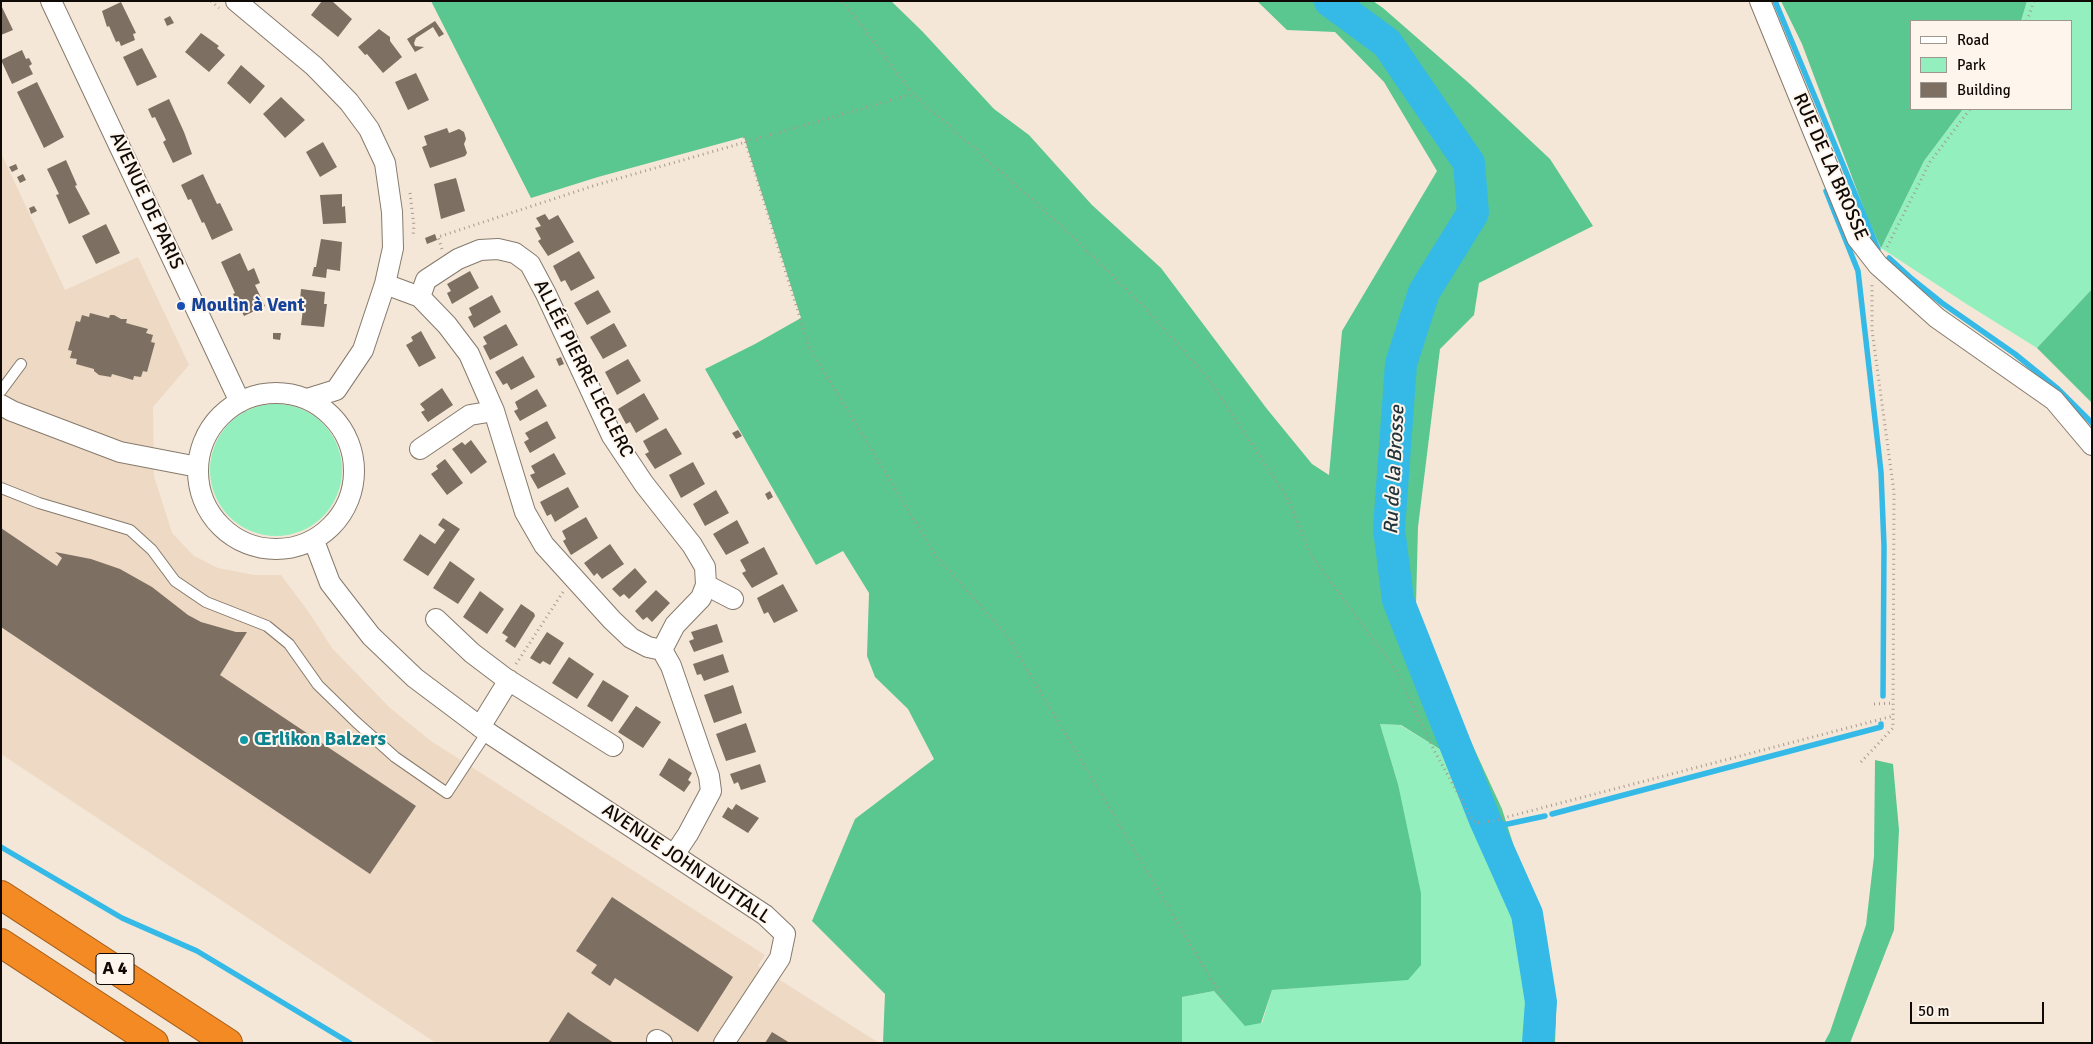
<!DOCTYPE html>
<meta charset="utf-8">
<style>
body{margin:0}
#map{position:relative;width:2093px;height:1044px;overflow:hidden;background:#f5e7d7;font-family:Signika,sans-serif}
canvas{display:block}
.frame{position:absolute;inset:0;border:2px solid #0f0a06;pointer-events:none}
.legend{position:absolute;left:1910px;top:20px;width:162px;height:90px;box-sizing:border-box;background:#fef5ec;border:1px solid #9e9790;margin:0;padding:6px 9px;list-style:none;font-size:15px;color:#0f0a06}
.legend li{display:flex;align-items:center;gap:10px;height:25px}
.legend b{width:25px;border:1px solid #9e9790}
.scale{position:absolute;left:1910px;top:1002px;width:134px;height:22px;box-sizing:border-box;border:2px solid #0f0a06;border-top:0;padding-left:6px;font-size:15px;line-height:18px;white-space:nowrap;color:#0f0a06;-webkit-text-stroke:4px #fef5ec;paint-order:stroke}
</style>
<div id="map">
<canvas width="2093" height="1044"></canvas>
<div class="frame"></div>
<ul class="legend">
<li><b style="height:6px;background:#fff"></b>Road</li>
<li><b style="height:14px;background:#93f0be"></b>Park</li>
<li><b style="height:14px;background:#7d7063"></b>Building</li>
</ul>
<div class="scale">50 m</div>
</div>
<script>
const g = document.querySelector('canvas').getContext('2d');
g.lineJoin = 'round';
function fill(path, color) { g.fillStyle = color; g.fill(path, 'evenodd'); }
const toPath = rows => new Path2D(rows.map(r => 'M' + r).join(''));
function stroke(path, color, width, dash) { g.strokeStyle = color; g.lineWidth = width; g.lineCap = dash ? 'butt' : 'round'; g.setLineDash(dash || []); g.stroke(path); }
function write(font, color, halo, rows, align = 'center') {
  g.font = font + ' Signika,sans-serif'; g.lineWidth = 4; g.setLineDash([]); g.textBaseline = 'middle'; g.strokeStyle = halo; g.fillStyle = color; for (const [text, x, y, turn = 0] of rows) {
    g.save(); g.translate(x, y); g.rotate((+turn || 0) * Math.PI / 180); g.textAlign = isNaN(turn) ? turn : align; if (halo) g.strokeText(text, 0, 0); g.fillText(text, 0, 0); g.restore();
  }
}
fill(toPath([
 [1,153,65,290,138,257,189,365,153,407,154,476,172,533,194,556,218,568,254,575,281,575,308,611,332,648,390,708,431,741,765,955,758,966,879,1043,436,1043,1,754]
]), '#edd9c4');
fill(toPath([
 [2027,1,2092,1,2092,289,2037,348,1968,305,1881,248,1924,161,1963,109,2072,109,2072,21,2021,21],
 '210 470a66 66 0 1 1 132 0a66 66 0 1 1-132 0Z',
 [1380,724,1400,725,1446,753,1516,911,1530,1003,1526,1043,1182,1043,1182,997,1214,991,1262,1023,1272,990,1408,979,1398,784]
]), '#93f0be');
fill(toPath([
 [431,1,891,1,922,31,994,109,1029,135,1092,205,1161,268,1267,409,1312,464,1329,475,1342,331,1437,171,1384,82,1335,32,1287,30,1257,1,1373,1,1383,8,1470,84,1550,159,1593,226,1479,283,1474,315,1440,349,1418,527,1416,604,1442,679,1502,809,1542,934,1556,1019,1555,1043,1526,1043,1530,1003,1516,911,1446,753,1401,725,1380,724,1398,784,1421,893,1421,965,1408,980,1272,990,1261,1023,1245,1026,1214,991,1182,997,1182,1043,883,1043,885,994,812,921,855,819,934,759,908,709,875,677,867,656,869,593,843,551,816,565,705,369,755,344,801,318,744,137,598,177,531,198],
 [1781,1,2027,1,2021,21,1912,21,1912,109,1963,109,1924,161,1881,248,1867,217,1802,44],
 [2092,289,2092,403,2037,348],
 [1875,760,1893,764,1899,830,1894,930,1850,1043,1824,1043,1830,1032,1866,925,1874,856]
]), '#5ac690');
stroke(toPath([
 [1775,1,1878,249],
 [1826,191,1858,271,1881,472,1884,546,1883,696],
 [1889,258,1912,279,1942,303,2015,354,2058,389,2092,423],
 [1552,814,1881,727,1881,724],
 [1489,828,1545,816],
 [1,847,122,918,197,951,350,1043]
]), '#35bae7', 5.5);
stroke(toPath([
 [1330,1,1387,43,1469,163,1473,213,1424,292,1401,364,1389,529,1398,600,1485,820,1527,914,1541,1002,1538,1043]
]), '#35bae7', 32);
fill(toPath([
 [322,1,332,1,352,19,338,37,311,15],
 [121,2,136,33,133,34,135,40,121,46,119,41,116,42,109,26,107,27,102,11],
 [1,5,13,30,1,35],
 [170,16,174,23,167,26,164,19],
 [435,21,444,34,439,37,433,27,416,38,414,43,415,46,424,47,415,52,407,39],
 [379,29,390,37,390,41,402,57,383,73,367,54,365,55,358,47],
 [201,33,219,46,217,48,225,55,209,72,185,52],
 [142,48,157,77,137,86,123,57],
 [22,50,26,59,29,58,32,64,29,66,33,74,12,84,1,60],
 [241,65,265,86,250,104,227,83],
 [416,73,429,100,408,110,395,82],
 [37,82,64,137,44,148,17,92],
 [281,97,305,120,285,138,263,114],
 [169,99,184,132,192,154,173,163,163,142,166,140,155,117,152,118,148,109],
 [447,128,449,133,459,129,464,132,466,139,464,144,467,153,465,156,430,168,422,147,427,145,424,136],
 [323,142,337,167,320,177,306,152],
 [66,160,77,185,75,186,90,214,69,224,56,195,59,194,47,169],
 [16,164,18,169,12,172,9,167],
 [23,174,26,180,20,183,17,177],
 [203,174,217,204,220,203,233,230,212,240,204,222,202,223,191,199,188,200,181,185],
 [456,178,465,211,441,219,434,184],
 [342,194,342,207,345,206,346,223,323,224,320,195],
 [34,206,37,211,31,214,29,208],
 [545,214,549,220,558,215,574,242,548,256,538,241,541,239,535,228,541,226,536,218],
 [106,224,120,253,96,264,82,236],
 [435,234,437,240,427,244,425,238],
 [321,239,342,242,340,271,327,269,326,278,312,276,314,267,316,267],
 [579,251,595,278,571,291,565,280,561,282,553,266],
 [240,253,248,271,254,268,260,283,255,285,265,306,244,316,240,308,236,310,233,303,237,301,233,294,235,293,221,262],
 [470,271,479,288,452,304,447,293,451,291,447,284],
 [301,289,325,292,324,304,327,304,324,327,301,325,304,301,300,300],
 [598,290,611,312,587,325,574,303],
 [492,295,501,312,474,328,468,317,472,315,469,308],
 [90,313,109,318,110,315,114,315,121,319,127,319,126,323,148,329,146,333,153,335,151,342,155,343,147,372,143,371,141,377,134,376,133,380,112,374,111,377,99,375,94,371,94,369,76,364,77,359,70,358,72,351,68,350,76,321,80,322,82,315,89,317],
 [614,323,627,346,603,359,590,337],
 [506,324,518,345,490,360,483,346,487,344,483,337],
 [421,331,436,358,419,367,406,345,413,341,411,337],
 [273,333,281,333,280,340,273,339],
 [523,356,535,377,511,390,507,383,503,385,495,372],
 [561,357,564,364,559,366,556,359],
 [628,359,641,381,617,395,605,372],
 [442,388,453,405,428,422,421,412,425,410,420,404],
 [537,389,547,406,520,421,514,411,518,409,515,402],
 [644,393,659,419,636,433,630,422,626,424,618,409],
 [547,421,556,438,530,453,524,442,529,439,525,433],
 [666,428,682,454,655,469,645,454,649,452,643,441],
 [738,430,742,436,736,439,732,433],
 [471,440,487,462,471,474,452,449,462,442,465,445],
 [554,453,566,474,538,489,530,475,535,473,531,466],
 [445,459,463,483,447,495,431,474,438,469,436,466],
 [693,462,705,484,681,498,669,475],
 [568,487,579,507,555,522,551,514,547,516,540,502],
 [716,490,729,513,705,526,693,504],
 [770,491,773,497,768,500,765,494],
 [586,517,598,538,571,555,563,541,566,539,562,531],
 [443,518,460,529,428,576,403,560,420,534,435,544,445,530,438,525],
 [737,520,749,543,726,555,713,534],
 [1,528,57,566,62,558,55,552,91,559,120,569,152,587,188,615,201,622,236,632,247,632,220,675,416,806,370,874,1,627],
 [610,544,624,564,602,579,597,573,594,576,584,563],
 [764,547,778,574,752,588,742,573,746,571,740,560],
 [450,561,475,579,458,604,433,588],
 [635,568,647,582,629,599,624,594,620,597,612,589],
 [783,584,798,611,774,623,768,612,764,614,757,598],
 [656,590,670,603,652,622,647,617,643,620,635,611],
 [480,591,504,609,487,634,463,617],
 [521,604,534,613,535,616,515,648,505,641,508,637,502,633],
 [717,624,723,642,694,652,689,641,694,639,691,632],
 [547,632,564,643,550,665,543,661,540,664,530,658],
 [723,654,729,672,704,681,701,674,697,675,693,664],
 [569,657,594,674,577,699,552,683],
 [603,680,629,696,612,722,587,706],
 [733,685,742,713,714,723,704,695],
 [636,706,661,722,643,748,618,732],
 [746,723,756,752,726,761,716,734],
 [669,758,692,773,688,780,691,782,684,792,659,775],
 [760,764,766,782,741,790,738,782,734,784,730,774],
 [736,804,759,818,748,833,722,817,728,807,732,810],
 [612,897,733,977,698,1032,615,978,610,986,591,973,597,965,576,951],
 [568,1012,579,1020,614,1043,548,1043],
 [772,1032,790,1043,765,1043]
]), '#7d7063');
const lane = toPath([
 [1,391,21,364],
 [1,488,39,503,130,530,152,550,175,581,206,602,267,626,289,644,318,685,356,722,395,757,447,793,487,732]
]);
const street = toPath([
 [51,1,240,402],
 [236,1,314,66,349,102,369,129,385,163,392,212,393,248,385,284,363,350,336,390,307,399],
 [1760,1,1857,238,1878,265,1937,318,2054,400,2092,445],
 [385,284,420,297,447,325,469,354,494,411,525,512,544,545,612,620,631,638,648,647,662,650,671,666,709,776,711,791,688,834,674,855],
 [420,297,426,280,458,259,480,250,498,249,515,253,530,264,546,294,612,436,644,484,692,545,705,567,706,585,701,598,675,625,662,650],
 '198 471a78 78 0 1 1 156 0a78 78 0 1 1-156 0Z',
 [1,405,12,411,120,452,198,467],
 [420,449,470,415,494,411],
 [314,541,330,583,371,636,415,678,487,732,765,915,785,934,780,958,724,1043],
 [706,585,733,599],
 [436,619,472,653,505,678,613,746],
 [480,727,509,680],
 [657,1040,662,1043]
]);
const highway = toPath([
 [1,895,228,1043],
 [1,943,154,1043]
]);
stroke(lane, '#867a6c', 12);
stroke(street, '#867a6c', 22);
stroke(highway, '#a35d1a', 30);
stroke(toPath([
 [211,1,219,8],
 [843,1,913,94,1063,227,1147,310,1207,377,1287,497,1311,555,1395,669,1435,752,1472,819,1476,823,1492,821,1893,716],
 [2027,21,2034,1],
 [744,137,809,347,936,556,1006,634,1226,1004],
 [410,193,414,226,413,236],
 [1887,247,1930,162,1970,109],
 [442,249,438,237,596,185,913,94],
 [516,664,563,592],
 [1874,704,1893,703],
 [1861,762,1893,728,1894,492,1872,330,1872,285]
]), '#a69b90', 3, [1, 4]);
stroke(lane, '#fff', 10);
stroke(street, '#fff', 20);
stroke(highway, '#f38a24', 28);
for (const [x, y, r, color] of [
 [181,306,5,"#1a4fb4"],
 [244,740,5,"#0f9aa8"]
]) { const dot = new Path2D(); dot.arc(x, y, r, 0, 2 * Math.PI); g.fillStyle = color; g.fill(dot); stroke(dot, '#fef5ec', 2); }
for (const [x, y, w] of [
 [115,969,38]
]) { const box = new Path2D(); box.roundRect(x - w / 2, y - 15.5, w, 31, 4); g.fillStyle = '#fef5ec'; g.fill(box); stroke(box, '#0f0a06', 1); }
write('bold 18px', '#0f0a06', null, [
 ["A 4",115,969]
]);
write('19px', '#0f0a06', '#fef5ec', [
 ["RUE DE LA BROSSE",1830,167,66],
 ["AVENUE DE PARIS",146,201,65],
 ["ALLÉE PIERRE LECLERC",583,369,63],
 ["AVENUE JOHN NUTTALL",686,864,34]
]);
write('bold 19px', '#164399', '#fef5ec', [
 ["Moulin à Vent",191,306]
], 'left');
write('bold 19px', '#0d838f', '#fef5ec', [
 ["Œrlikon Balzers",254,740]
], 'left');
write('italic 20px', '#1f343d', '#fef5ec', [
 ["Ru de la Brosse",1395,470,-87]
]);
</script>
